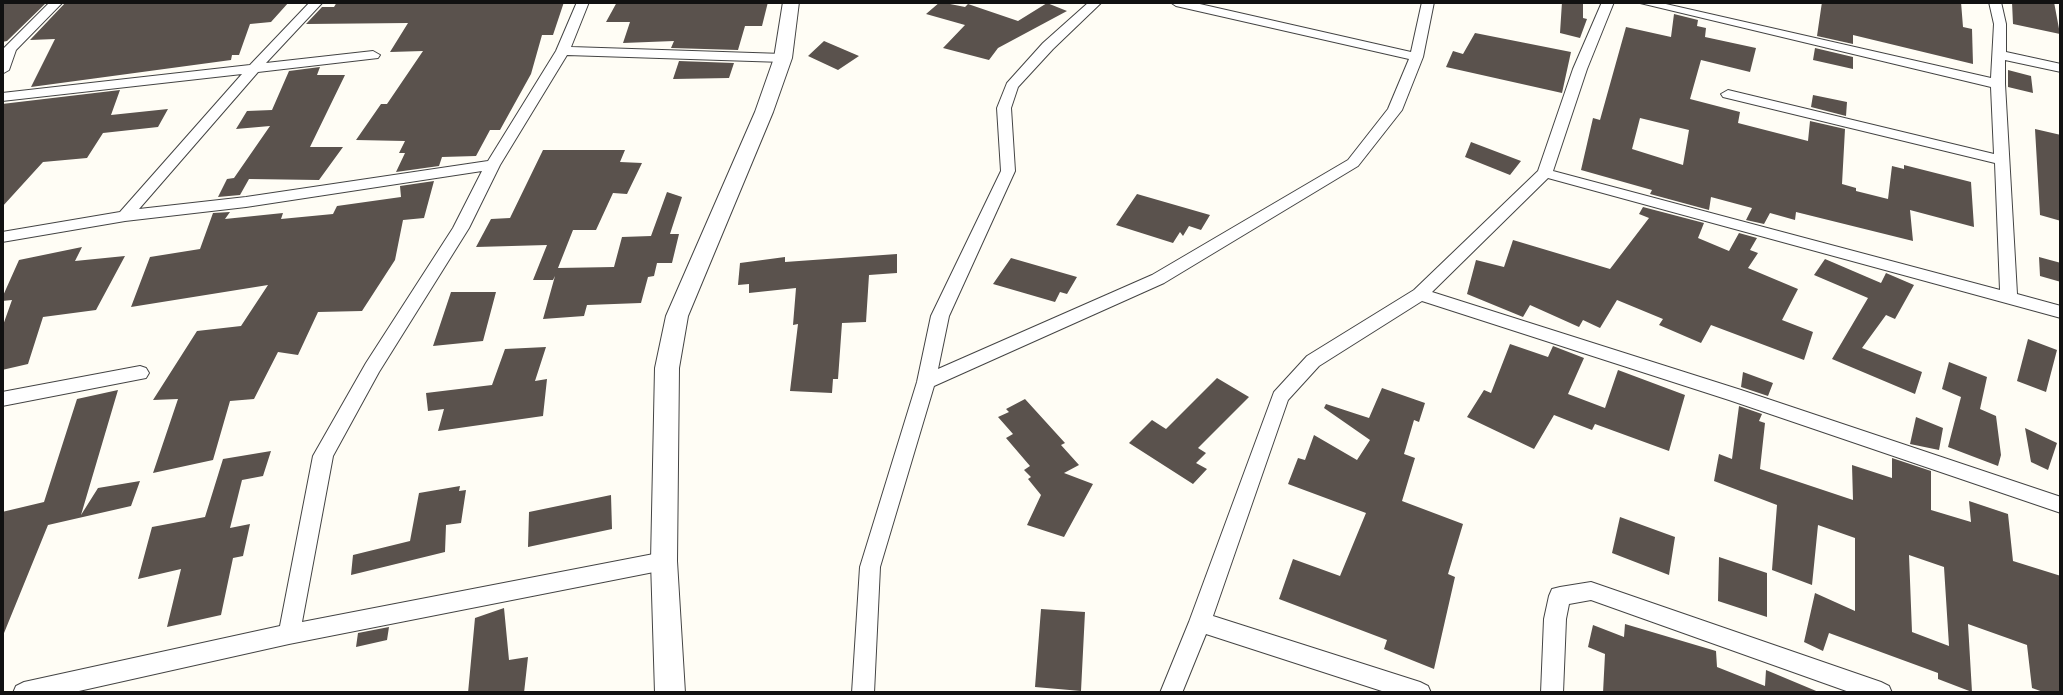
<!DOCTYPE html>
<style>
body{margin:0}
#map{position:relative;width:2063px;height:695px;overflow:hidden;background:#fffdf5;font-family:"Noto Serif",serif}
canvas{display:block}
.frame{position:absolute;inset:0;border:4px solid #111;pointer-events:none}
</style>
<div id="map">
<canvas width="2063" height="695"></canvas>
<div class="frame"></div>
</div>
<script>
const g = document.querySelector('canvas').getContext('2d');
g.lineJoin = 'round';
function fill(path, color) { g.fillStyle = color; g.fill(path, 'evenodd'); }
const toPath = rows => new Path2D(rows.map(r => 'M' + r).join(''));
function stroke(path, color, width, dash) { g.strokeStyle = color; g.lineWidth = width; g.lineCap = dash ? 'butt' : 'round'; g.setLineDash(dash || []); g.stroke(path); }
fill(toPath([
 [2,2,47,2,7,41,2,42],
 [66,2,289,2,271,22,250,24,239,55,232,55,231,60,31,87,55,39,30,40],
 [337,2,564,2,553,35,542,35,531,74,500,130,490,130,476,156,442,157,439,166,396,172,405,153,399,153,405,141,356,140,381,104,387,104,423,51,390,52,408,23,306,24,322,7,334,7],
 [617,2,768,2,762,26,745,26,738,50,671,48,674,41,623,43,630,22,606,22],
 [940,2,965,7,968,4,1018,21,1047,3,1067,11,998,48,989,60,943,48,965,25,926,14],
 [1562,2,1583,2,1583,18,1587,19,1580,38,1560,33],
 [1822,2,1961,2,1963,27,1972,29,1973,64,1853,35,1853,44,1817,36],
 [2012,2,2054,2,2060,34,2013,24],
 [1674,14,1698,20,1697,26,1706,28,1705,37,1756,48,1750,72,1701,60,1690,99,1740,112,1738,123,1808,141,1810,121,1845,129,1842,184,1856,188,1856,191,1888,199,1892,166,1904,169,1904,165,1971,182,1974,227,1910,210,1913,241,1796,212,1795,220,1770,213,1764,224,1746,220,1752,208,1711,197,1709,210,1650,194,1652,190,1581,170,1593,118,1600,120,1626,27,1671,37],
 [1640,118,1689,130,1683,165,1632,149],
 [1475,33,1571,52,1562,93,1446,67,1453,51,1463,54],
 [824,41,859,56,838,70,808,56],
 [1815,48,1853,57,1853,69,1813,60],
 [679,61,734,63,729,78,673,79],
 [320,67,317,75,345,75,310,147,343,147,319,180,249,179,240,195,218,197,227,179,234,178,270,126,236,129,247,111,272,110,289,71],
 [2008,70,2031,76,2033,93,2008,87],
 [120,90,111,115,168,109,158,127,103,133,87,158,43,162,2,207,2,104],
 [1813,95,1847,102,1846,116,1811,107],
 [2035,129,2061,135,2061,221,2040,215],
 [1471,142,1521,161,1510,175,1465,157],
 [543,150,625,150,620,162,642,163,627,194,613,193,596,230,573,230,558,268,614,267,622,237,651,236,667,192,682,197,670,234,679,234,672,263,657,263,654,276,648,277,641,303,587,305,584,316,543,319,555,276,553,280,533,280,547,245,476,247,491,219,510,218],
 [434,181,424,218,403,220,395,260,362,311,318,312,298,355,278,352,254,399,230,401,213,460,153,473,178,399,153,400,197,331,241,326,268,285,131,307,150,257,200,249,213,213,230,212,225,219,283,213,281,219,333,214,337,206,401,197,400,186],
 [1137,194,1210,215,1201,230,1189,226,1183,236,1180,232,1173,243,1116,225],
 [1643,207,1704,223,1698,238,1729,251,1739,233,1757,238,1750,250,1758,253,1748,268,1798,289,1782,320,1813,332,1804,360,1711,325,1701,343,1659,325,1663,319,1617,300,1600,328,1583,320,1579,327,1530,305,1523,317,1467,294,1476,260,1504,267,1513,240,1610,269,1649,218,1639,214],
 [82,247,75,261,125,256,96,310,43,317,28,364,2,370,2,328,12,300,2,301,2,298,19,260],
 [897,254,897,273,869,275,866,322,842,323,838,379,833,379,832,393,790,391,798,324,793,325,796,288,749,293,749,284,738,285,740,263,785,257,785,262],
 [2039,257,2061,263,2061,282,2040,276],
 [1011,258,1077,277,1067,294,1060,292,1055,302,993,284],
 [1825,259,1881,283,1886,273,1914,285,1895,319,1886,315,1862,348,1922,372,1915,394,1832,359,1868,298,1814,275],
 [451,292,496,292,483,341,433,346],
 [2028,339,2057,350,2046,392,2017,381],
 [1510,344,1548,357,1553,346,1584,358,1568,394,1605,408,1618,370,1685,395,1669,451,1595,424,1592,430,1554,415,1534,449,1467,417,1484,390,1491,393],
 [546,347,535,381,547,379,543,416,438,431,444,409,428,411,426,393,492,385,505,349],
 [1949,362,1987,377,1980,409,1996,416,2001,455,1998,466,1948,447,1961,397,1942,389],
 [1743,372,1773,383,1768,396,1741,387],
 [1217,378,1249,397,1198,448,1206,453,1196,463,1207,469,1193,484,1129,443,1152,420,1166,429],
 [1382,388,1425,403,1419,422,1414,420,1404,454,1415,458,1402,501,1463,524,1448,574,1455,577,1434,669,1384,649,1387,640,1279,599,1293,559,1340,576,1366,513,1288,484,1298,458,1305,460,1314,435,1357,460,1370,440,1324,408,1326,404,1369,418],
 [118,390,81,515,98,488,140,481,131,506,48,525,2,638,2,512,44,502,77,399],
 [1025,399,1065,443,1061,445,1079,465,1064,473,1093,484,1064,537,1027,525,1041,495,1028,479,1031,477,1024,470,1030,466,1006,438,1013,434,998,417,1009,412,1006,409],
 [1739,406,1762,414,1759,421,1765,423,1760,469,1853,500,1852,465,1892,478,1892,458,1931,471,1931,510,1971,522,1969,501,2008,514,2013,561,2061,576,2061,693,2046,693,2032,688,2027,645,1968,624,1972,692,1938,679,1938,673,1829,633,1823,651,1804,642,1815,593,1855,611,1855,538,1818,525,1812,585,1772,570,1777,505,1714,481,1719,454,1732,459],
 [1909,555,1944,567,1949,646,1912,632],
 [1916,417,1943,428,1939,450,1910,444],
 [2025,428,2057,443,2048,470,2031,462],
 [271,451,263,476,242,480,230,528,250,524,243,556,233,558,221,615,167,627,181,569,138,579,152,527,205,517,223,459],
 [460,486,459,491,466,490,461,523,446,525,445,552,351,575,353,555,410,541,419,493],
 [611,495,612,529,528,547,529,512],
 [1620,517,1675,537,1669,575,1612,553],
 [1719,557,1767,573,1767,617,1718,601],
 [504,608,509,660,528,657,524,693,468,693,475,618],
 [1041,609,1085,612,1081,691,1035,687],
 [1625,624,1716,651,1717,667,1765,686,1766,670,1821,693,1603,693,1605,654,1588,647,1593,625,1624,637],
 [389,627,387,640,356,647,358,633]
]), '#5a524d');
const minor = toPath([
 [50,2,63,2,16,50,9,70,2,74,3,49,50,2],
 [310,2,323,2,266,63,373,51,380,55,378,58,258,72,139,209,246,197,488,161,556,51,577,2,589,2,571,47,783,54,790,58,783,62,567,55,500,165,469,228,379,372,333,456,302,622,664,552,671,555,674,561,671,567,664,570,289,644,70,693,13,693,16,686,24,682,280,626,313,456,366,363,453,228,482,171,246,207,125,221,2,242,2,232,120,212,242,74,2,101,2,93,250,65,310,2],
 [1089,2,1102,2,1053,49,1018,87,1011,108,1015,171,949,316,938,369,1152,275,1348,160,1388,109,1409,59,1176,6,1170,2,1191,2,1411,52,1422,2,1434,2,1423,57,1402,110,1358,166,1164,283,934,386,880,567,874,693,852,693,860,567,917,382,931,316,1001,171,997,108,1007,83,1043,43,1089,2],
 [1602,2,1614,2,1587,69,1553,171,2000,290,1995,163,1723,97,1721,94,1728,90,1994,154,1991,87,1636,2,1657,2,1991,78,1994,24,1989,2,2001,2,2006,24,2006,52,2061,64,2061,72,2005,60,2005,84,2017,294,2061,306,2061,318,1548,178,1432,292,1741,390,2061,497,2061,513,1729,400,1422,301,1319,366,1288,400,1213,616,1420,682,1428,686,1431,693,1388,693,1206,634,1182,693,1160,693,1189,622,1274,392,1307,356,1414,290,1538,171,1573,69,1602,2],
 [140,366,146,368,149,373,146,378,2,406,2,392,140,366],
 [1591,582,1881,682,1889,686,1892,693,1852,693,1591,600,1569,604,1566,619,1563,693,1541,693,1544,619,1549,596,1552,589,1560,587,1591,582]
]);
const tertiary = toPath([
 [783,2,799,2,792,58,773,112,688,316,679,368,677,561,685,693,655,693,651,561,655,368,666,316,755,112,774,58,783,2]
]);
stroke(minor, '#444', 2);
stroke(tertiary, '#444', 2);
fill(minor, '#fff');
fill(tertiary, '#fff');
</script>
